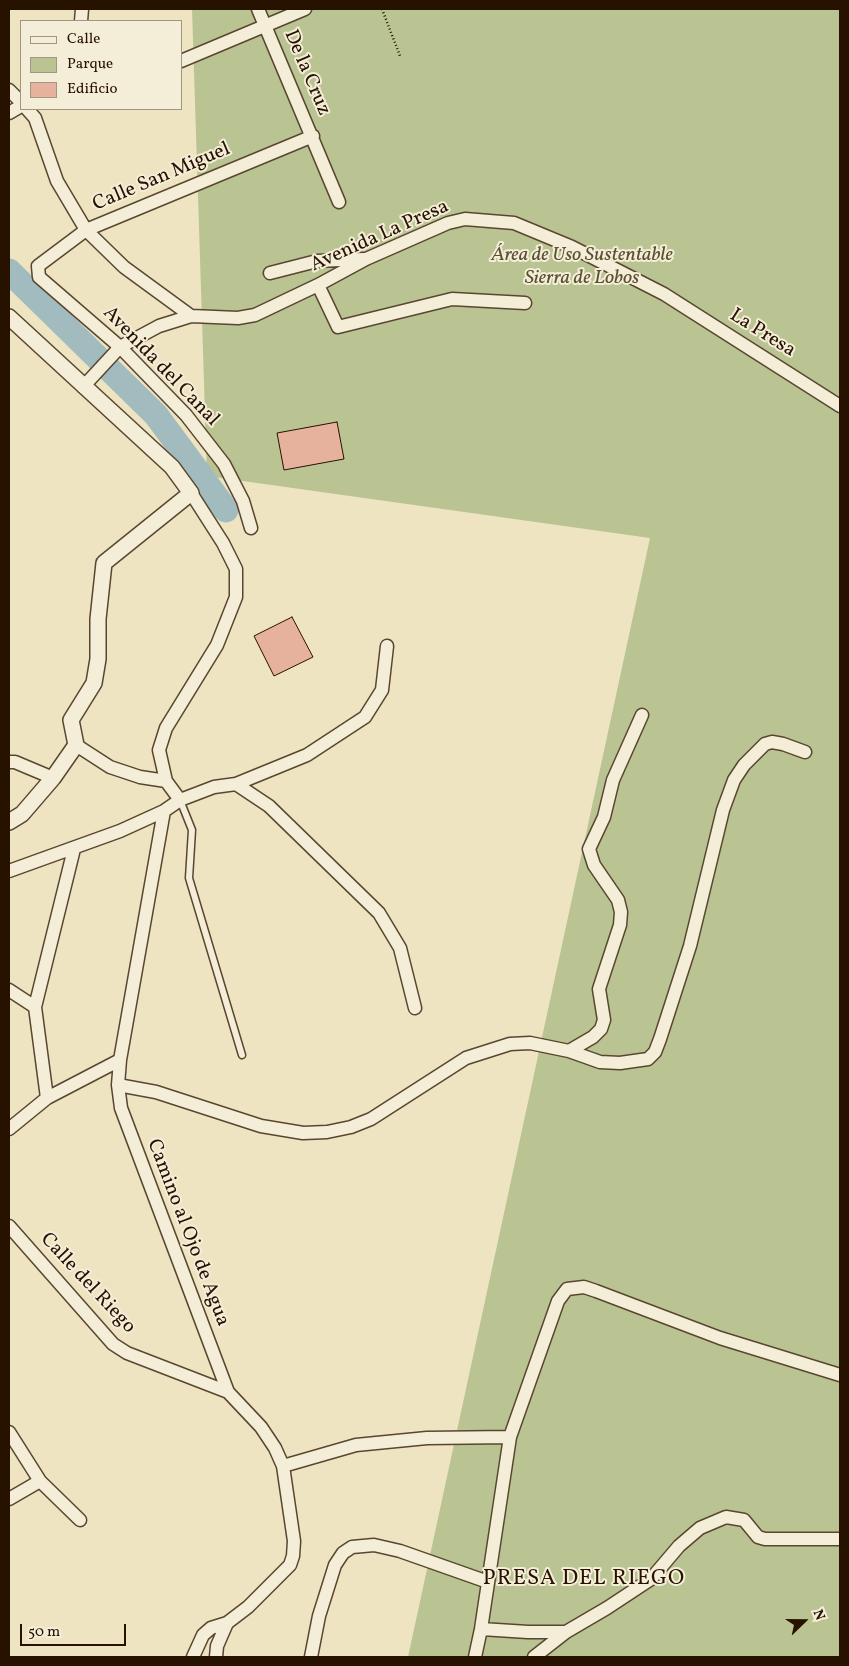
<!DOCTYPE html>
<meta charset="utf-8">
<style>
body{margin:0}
#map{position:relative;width:849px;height:1666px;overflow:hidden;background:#eee4c1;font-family:Vollkorn,serif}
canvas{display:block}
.frame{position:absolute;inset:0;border:10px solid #271200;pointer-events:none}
.legend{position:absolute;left:20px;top:20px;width:162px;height:90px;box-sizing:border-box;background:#f4edd7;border:1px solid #a29581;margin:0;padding:6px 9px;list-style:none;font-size:15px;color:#271200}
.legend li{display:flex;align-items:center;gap:10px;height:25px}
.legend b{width:25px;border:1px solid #a29581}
.north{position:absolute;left:779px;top:1596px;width:50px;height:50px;-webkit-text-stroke:4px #f4edd7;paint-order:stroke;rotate:68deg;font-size:14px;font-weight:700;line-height:20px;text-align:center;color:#271200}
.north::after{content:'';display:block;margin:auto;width:18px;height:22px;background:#271200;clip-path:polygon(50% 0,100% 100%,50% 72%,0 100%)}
.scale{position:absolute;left:20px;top:1624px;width:106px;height:22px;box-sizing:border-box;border:2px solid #271200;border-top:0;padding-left:6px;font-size:15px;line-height:18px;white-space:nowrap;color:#271200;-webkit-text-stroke:4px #f4edd7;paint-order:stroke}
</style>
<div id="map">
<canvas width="849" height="1666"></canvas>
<div class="frame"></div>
<ul class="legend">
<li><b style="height:6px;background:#f4edd7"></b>Calle</li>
<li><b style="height:14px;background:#b9c492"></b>Parque</li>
<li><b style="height:14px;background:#e7b29d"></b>Edificio</li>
</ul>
<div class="north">N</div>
<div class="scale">50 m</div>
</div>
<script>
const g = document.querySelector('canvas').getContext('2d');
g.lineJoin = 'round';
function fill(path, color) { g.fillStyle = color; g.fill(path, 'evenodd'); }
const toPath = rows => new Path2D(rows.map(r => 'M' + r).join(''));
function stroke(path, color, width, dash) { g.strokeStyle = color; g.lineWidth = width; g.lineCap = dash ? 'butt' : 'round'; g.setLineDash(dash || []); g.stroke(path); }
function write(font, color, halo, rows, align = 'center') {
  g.font = font + ' Vollkorn,serif'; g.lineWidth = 4; g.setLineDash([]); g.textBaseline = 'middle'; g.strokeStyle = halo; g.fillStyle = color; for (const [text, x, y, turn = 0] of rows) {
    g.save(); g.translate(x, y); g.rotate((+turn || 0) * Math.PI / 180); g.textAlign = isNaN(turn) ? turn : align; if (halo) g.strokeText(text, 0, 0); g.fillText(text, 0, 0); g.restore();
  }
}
fill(toPath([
 [192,9,840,9,840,1657,408,1657,650,538,207,476]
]), '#b9c492');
stroke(toPath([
 [9,271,156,415,226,510]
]), '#a1bbbf', 25);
const building = toPath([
 [337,422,344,459,284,470,277,433,337,422],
 [292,617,313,657,274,676,254,636,292,617]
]);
fill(building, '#e7b29d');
stroke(building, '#271200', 1);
const service = toPath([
 [180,800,192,830,189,878,242,1055]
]);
const minor = toPath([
 [258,9,339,202],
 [81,21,82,9],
 [181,61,305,9],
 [9,90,21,102],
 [27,109,35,118,57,181,86,230,124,267,191,316],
 [9,113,21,106],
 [270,273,317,261,363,259],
 [318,285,338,327,452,299,525,303],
 [83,387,120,347,159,326,191,316,238,318,255,315,318,285,366,259,448,223,465,219,514,223,572,247,664,294,840,406],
 [251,528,243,501,224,464,186,415,120,347,39,277,38,266,86,230,313,136],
 [76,745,110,767,140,777,166,781,180,800],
 [9,762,15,762,53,778],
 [166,781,159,750,166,728,217,645,236,597,236,569,223,543,191,493],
 [236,784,307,755,365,717,382,690,387,646],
 [164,811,120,1060,118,1085,121,1108,228,1392,261,1427,275,1448,283,1466,294,1541,293,1556,290,1565,248,1607,227,1623,217,1646,216,1657],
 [9,871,120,831,164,811,180,800,214,787,236,784,269,806,379,913,400,948,415,1008],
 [9,990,35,1007],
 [569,1051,593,1037,601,1029,604,1020,599,989,620,925,621,912,618,900,594,865,589,849,604,817,613,780,642,715],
 [118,1085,156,1092,261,1126,303,1133,327,1132,351,1127,371,1119,466,1058,510,1044,530,1043,569,1051,600,1062,620,1063,648,1059,655,1052,660,1039,690,946,723,810,734,780,744,765,765,744,772,742,783,744,805,752],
 [47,1098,35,1007,74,849],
 [9,1129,47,1098,120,1060],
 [9,1226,113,1344,127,1353,228,1392],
 [9,1432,40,1481,80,1520],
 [283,1466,356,1445,427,1438,510,1437],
 [9,1499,40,1481],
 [481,1629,528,1632,566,1632,607,1608,651,1579,679,1546,700,1528,726,1517,744,1520,758,1537,765,1539,840,1539],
 [193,1657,203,1635,211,1628,227,1623],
 [311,1657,319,1616,335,1565,343,1553,352,1547,374,1545,400,1551,488,1582],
 [475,1657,481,1629,510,1437,558,1301,567,1289,584,1287,596,1291,720,1338,840,1375],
 [534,1657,566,1632]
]);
const tertiary = toPath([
 [9,317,172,467,191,493,104,563,98,619,98,659,94,683,71,720,76,745,53,778,22,814,9,822]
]);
stroke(service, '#594630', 9);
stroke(minor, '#594630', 15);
stroke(tertiary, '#594630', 18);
stroke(toPath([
 [382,9,400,56]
]), '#271200', 2.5, [1, 2.5]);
stroke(service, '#f4edd7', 6);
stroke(minor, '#f4edd7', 12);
stroke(tertiary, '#f4edd7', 15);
write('20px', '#271200', '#f4edd7', [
 ["De la Cruz",306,73,67],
 ["Calle San Miguel",162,178,-23],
 ["Avenida La Presa",380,237,-24],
 ["La Presa",762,334,32],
 ["Avenida del Canal",160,367,46],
 ["Camino al Ojo de Agua",187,1233,69],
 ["Calle del Riego",87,1284,47]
]);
write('italic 20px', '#5a5033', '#f4edd7', [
 ["Área de Uso Sustentable",582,256],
 ["Sierra de Lobos",582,279]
]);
g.letterSpacing = '1px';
write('22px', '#271200', '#f4edd7', [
 ["PRESA DEL RIEGO",584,1580]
]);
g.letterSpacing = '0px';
</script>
